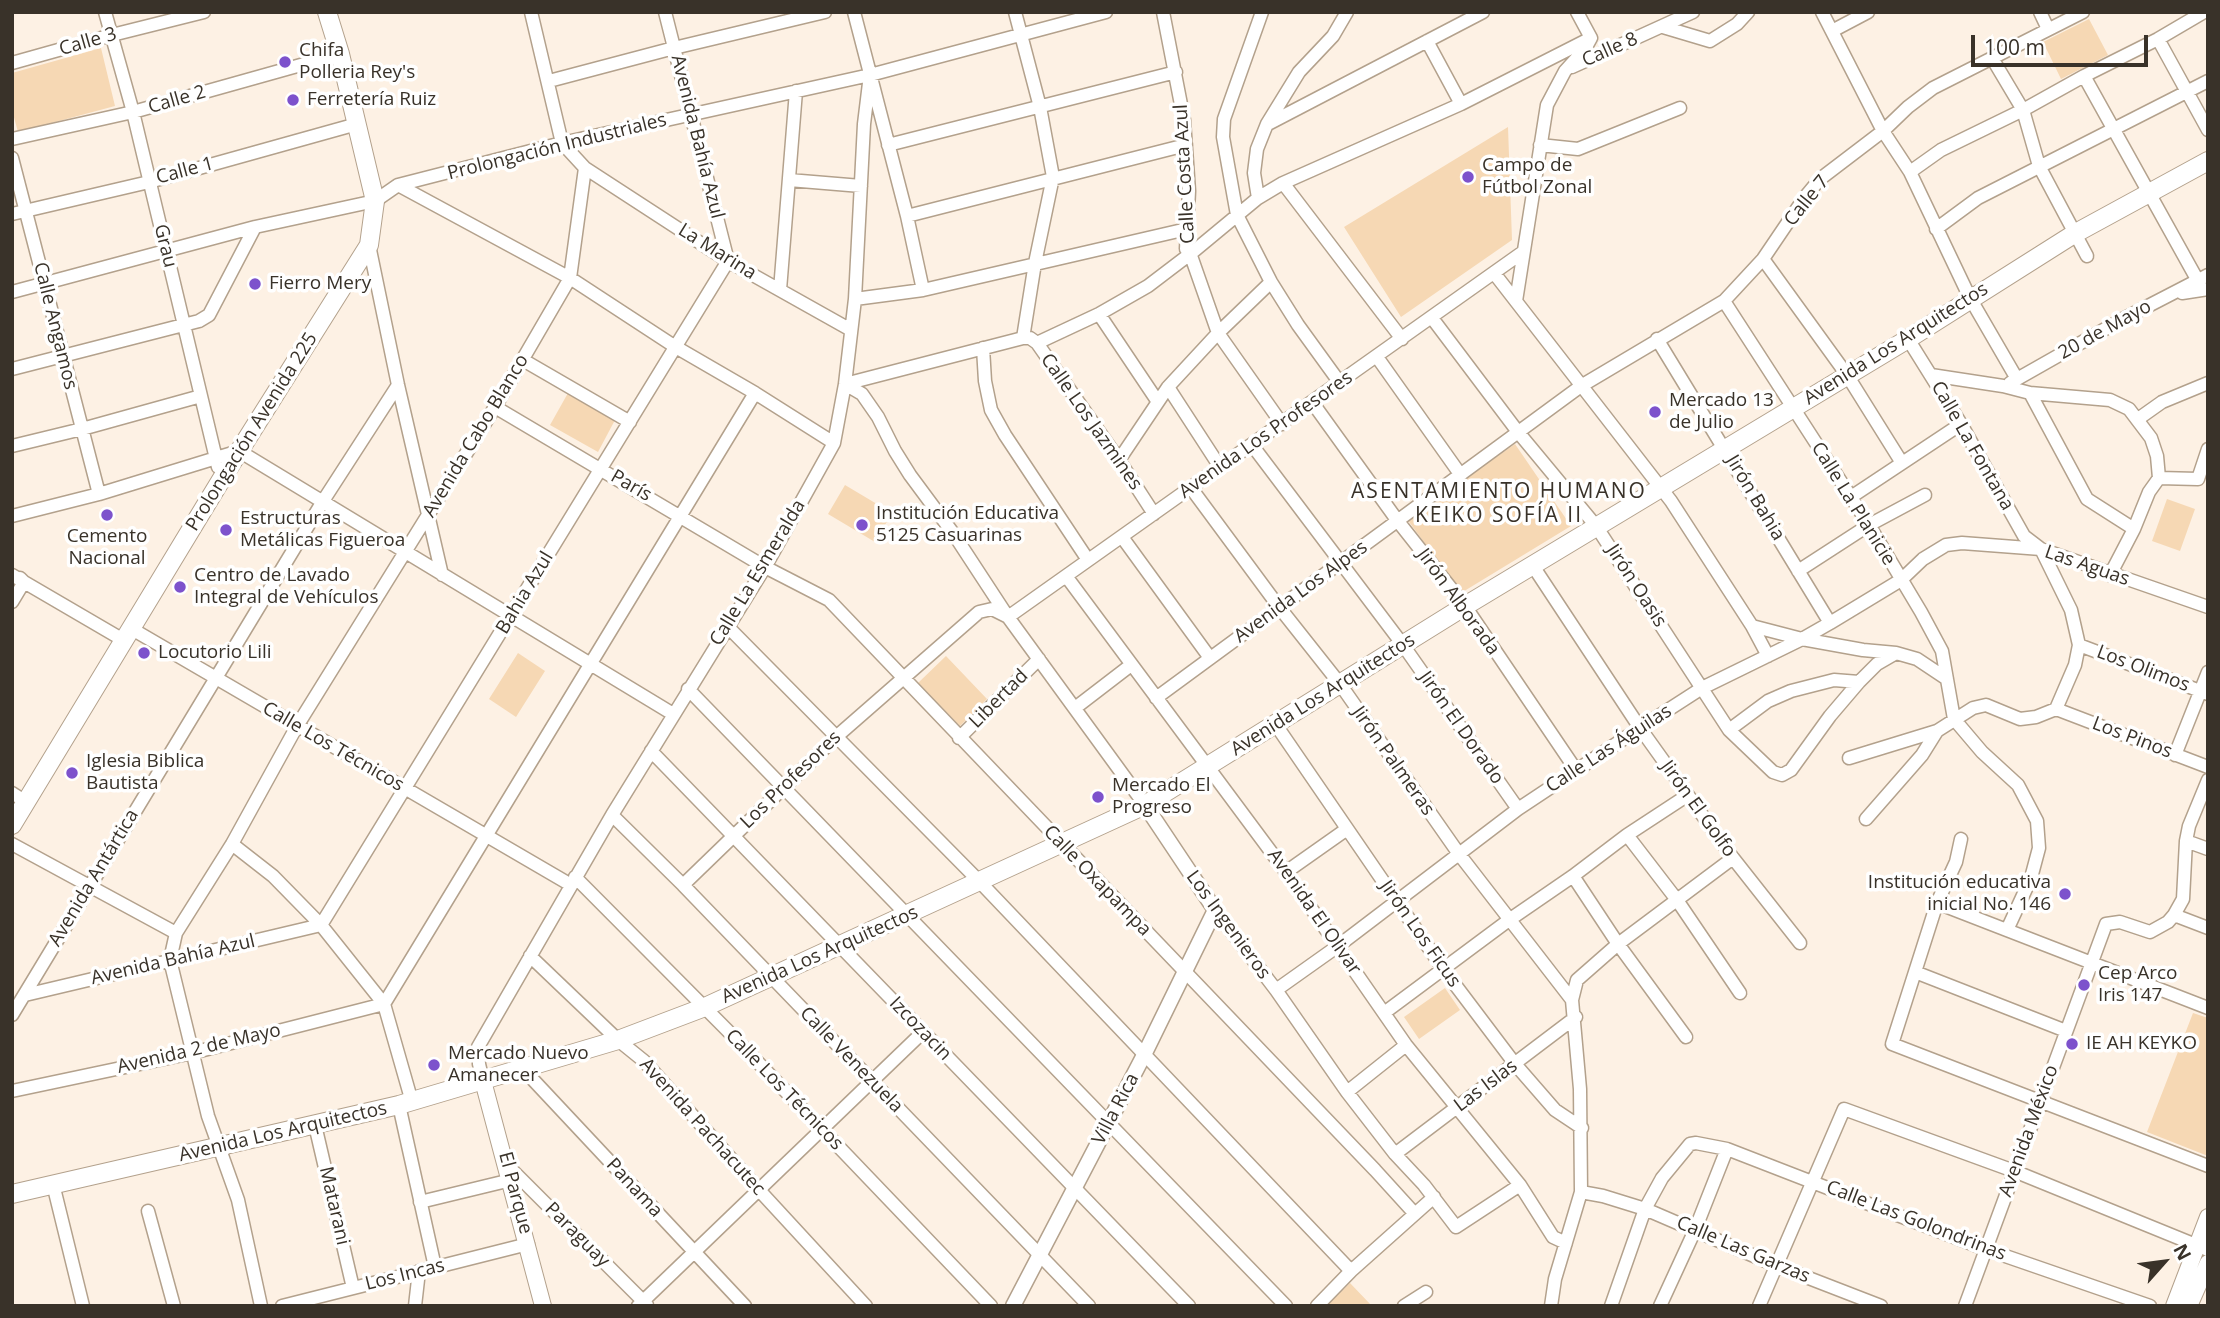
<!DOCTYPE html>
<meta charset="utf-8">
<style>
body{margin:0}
#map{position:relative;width:2220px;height:1318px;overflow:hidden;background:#fdf1e4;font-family:"Open Sans",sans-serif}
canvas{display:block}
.frame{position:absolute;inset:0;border:14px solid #393229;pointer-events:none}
.north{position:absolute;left:2129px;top:1227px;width:70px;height:70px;-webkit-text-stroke:5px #fff;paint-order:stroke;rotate:62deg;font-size:19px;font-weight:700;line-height:28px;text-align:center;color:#393229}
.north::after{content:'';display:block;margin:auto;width:24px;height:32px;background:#393229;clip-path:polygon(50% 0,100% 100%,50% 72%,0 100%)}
.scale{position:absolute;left:1971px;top:35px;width:177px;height:32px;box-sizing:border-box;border:4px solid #393229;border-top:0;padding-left:9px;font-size:21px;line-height:24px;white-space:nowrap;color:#393229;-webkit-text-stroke:5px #fff;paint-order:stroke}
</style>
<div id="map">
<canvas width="2220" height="1318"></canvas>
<div class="frame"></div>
<div class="north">N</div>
<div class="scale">100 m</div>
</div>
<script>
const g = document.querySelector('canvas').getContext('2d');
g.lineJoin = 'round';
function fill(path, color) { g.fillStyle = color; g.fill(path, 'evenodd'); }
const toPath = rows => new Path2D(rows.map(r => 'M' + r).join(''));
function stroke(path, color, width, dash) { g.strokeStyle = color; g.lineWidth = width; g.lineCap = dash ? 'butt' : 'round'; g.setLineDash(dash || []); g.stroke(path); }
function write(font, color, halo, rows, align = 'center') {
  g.font = font + ' "Open Sans",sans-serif'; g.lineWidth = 7; g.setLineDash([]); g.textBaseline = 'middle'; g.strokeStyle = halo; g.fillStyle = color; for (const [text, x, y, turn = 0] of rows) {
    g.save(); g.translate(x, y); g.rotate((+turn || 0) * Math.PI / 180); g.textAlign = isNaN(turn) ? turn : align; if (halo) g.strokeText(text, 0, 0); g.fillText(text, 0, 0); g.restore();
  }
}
fill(toPath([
 [2089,19,2108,55,2061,79,2043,42],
 [101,48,115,106,18,132,12,110,12,73],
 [1508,127,1512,240,1401,317,1344,227],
 [568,393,615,420,598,452,550,425],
 [1515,444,1571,526,1461,593,1407,519],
 [845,485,892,513,875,542,828,514],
 [2167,499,2195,509,2180,551,2152,541],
 [518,653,545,671,516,717,489,699],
 [946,656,987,699,960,726,918,683],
 [1445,988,1460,1010,1419,1039,1404,1017],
 [2193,1013,2208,1018,2208,1156,2147,1132],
 [1350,1283,1371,1305,1326,1306]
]), '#f6d8b4');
const minor = toPath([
 [105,12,133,112,218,467],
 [854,12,907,216,923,290],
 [1015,12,1040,107,1053,177,1035,263,1023,338],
 [1163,12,1184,120,1189,191,1186,249,1190,253,1218,333,1282,424],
 [1262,12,1224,119,1223,137,1237,215,1271,282,1298,325,1340,383],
 [1822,12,1883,131,1910,172,1970,298,2017,379],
 [2040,12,2048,29],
 [1663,27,1710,41,1737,24,1748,12],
 [1832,31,1868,12],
 [2158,39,2208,130],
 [1427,41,1461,104],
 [1992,58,2023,110,2039,166,2087,256],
 [12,63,112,35,204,12],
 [1572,67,1693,12],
 [2084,76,2198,281],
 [549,81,674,48,825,12],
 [1268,124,1483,12],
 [12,139,133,112,340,54],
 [888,145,1176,72],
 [1540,145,1578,149,1680,108],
 [12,158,99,494],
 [585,168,728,261,851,330],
 [1910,172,1941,150,2023,110,2084,76,2158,39,2204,12],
 [789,180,861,186],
 [1283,183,1402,339],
 [398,185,570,278,674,346,755,393,834,443],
 [1258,198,1283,183,1461,104,1591,38],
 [12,214,149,182,357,124],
 [907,216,1186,145],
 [1936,229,1978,198,2208,81],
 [369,245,398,385,442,575],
 [1763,259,1847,375,1902,463],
 [1494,273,1671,501,1752,626,1768,656],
 [780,290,796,91],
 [12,292,255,227,375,201,398,185,562,143,870,75,1106,12],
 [2182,293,2208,289],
 [855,299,923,290,1187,229],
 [1516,301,1547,105,1565,71,1585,49,1591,38,1577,12],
 [1724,301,1869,525,1921,612,1942,651,1954,719,1982,752,2018,785,2037,821,2039,848,2031,878,2007,930],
 [1099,314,1158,402],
 [1432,318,1518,432,1596,526,1729,730,1773,772,1782,775,1791,770,1830,716,1859,682,1877,664,1896,653],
 [1657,339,1830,623],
 [1037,343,1099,314,1148,286,1194,251,1258,198,1254,173,1257,149,1267,124,1299,72,1333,36,1347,12],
 [983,348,985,381,991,410,1005,435,1088,560],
 [1377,357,1460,474],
 [523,360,630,422],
 [12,369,199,321,209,315,255,227],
 [1931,375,2003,386,2030,393,2110,400,2129,409,2151,438,2157,456,2159,478,2149,492,2134,529,2110,575],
 [2010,383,2121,320,2208,275],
 [845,384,862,394,878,417,895,451,910,475,953,533,1008,617,1145,805],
 [845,384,1023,338,1030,338,1037,343,1119,460,1154,514],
 [1168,387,1220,467],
 [2030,393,2087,499,2134,529],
 [1312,402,1397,520,1465,606,1576,770],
 [495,407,765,567,829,600,1375,1170,1415,1214],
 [2138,419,2162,402,2208,383],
 [1252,445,1403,645,1518,809],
 [12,446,82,429,201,396],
 [1119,460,1168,387,1218,333,1271,282],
 [2159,478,2198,479,2208,449],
 [1191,488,1279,607,1340,684,1459,854,1572,1000],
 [1851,497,1961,424],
 [12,516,99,494,239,451,673,714],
 [1122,537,1210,658],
 [1533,566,1640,728,1733,858,1800,943],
 [1798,571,1869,525,1925,495],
 [12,575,125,641],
 [1066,576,1286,872,1406,1045,1520,1185,1553,1237,1566,1243],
 [12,602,24,582,20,578],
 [1008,617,1523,252],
 [727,626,979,881,1351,1271],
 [1752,626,1802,639,1863,650,1896,653,1917,659,1947,679],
 [132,629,571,885],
 [2079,645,2208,694],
 [688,689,1286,1306],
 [1156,698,1581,386,1724,301,1763,259,1805,197,1820,179,1883,131,1908,107,1933,88,2083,12],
 [1075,708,1131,665],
 [2056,709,2208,767],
 [1276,725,1444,970,1515,1064,1555,1110,1582,1128],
 [1729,730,1768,701,1791,691,1834,680,1859,682],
 [959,738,1039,659],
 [651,751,1189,1306],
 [2175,755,2208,672],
 [1849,758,1937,731,1973,708,1986,705,2020,719,2036,717,2056,709,2075,665,2079,645,2071,610,2041,549,2024,536,1961,424,1908,339],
 [12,793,26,802],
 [612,815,683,885,1089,1306],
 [1866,819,1922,755,1937,731],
 [1627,835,1677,900,1740,993],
 [1961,839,1956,862,1937,903,1892,1044,2208,1166],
 [2186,841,2208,849],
 [12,844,176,933],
 [232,844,273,876,321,925,384,1004,412,1102],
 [1733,858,1618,944,1577,980,1572,1000,1580,1089,1581,1192,1603,1196,1645,1209,1775,1265,1881,1306],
 [1286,872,1347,829],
 [1573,876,1618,944,1686,1037],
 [575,877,727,1030,991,1306],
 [683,885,836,737,979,612,992,609,1008,617],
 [1937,903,2208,1008],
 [1215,910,1276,990,1347,1092,1395,1154,1424,1185,1456,1227,1520,1185],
 [2174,915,2208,928],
 [530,956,618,1040,644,1061,759,1190,866,1306],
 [1915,972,2066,1031],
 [1276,990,1338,946,1518,809,1640,728,1702,688,1802,639,1830,623,1901,580,1923,559,1946,545,1962,543,2041,549,2208,607],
 [25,995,321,925,728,261,665,12],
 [384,1004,755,393],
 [1384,1013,1509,920,1573,876,1627,835,1688,795],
 [12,1015,323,501,398,385],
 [523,1069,745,1306],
 [483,1081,479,1064,478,1047,612,815,765,567,834,443,845,384,855,299,864,124,870,75],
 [12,1091,192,1053,384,1004],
 [1347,1092,1406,1045],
 [399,1105,435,1267],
 [315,1125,353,1288],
 [1395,1154,1576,1017],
 [507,1165,647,1305],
 [53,1184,83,1306],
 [420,1202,511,1180],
 [148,1211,174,1306],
 [261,1306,238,1200,208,1116,170,960,176,933,232,844,297,726,495,407,570,278,585,168,562,143,531,12],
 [282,1306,528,1244],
 [415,1306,419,1271],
 [638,1306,923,1032],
 [1317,1306,1351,1271,1434,1197],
 [1404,1306,1426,1292],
 [1551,1306,1555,1279,1581,1192],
 [1611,1306,1645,1209,1662,1178,1690,1144,1696,1143,1727,1149,1985,1249,2150,1306],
 [1660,1306,1695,1230,1727,1149],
 [1759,1306,1844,1109,2014,1171,2208,1250],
 [1965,1306,2106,924,2120,922,2150,932,2168,922,2174,915,2183,899,2186,841,2189,826,2208,780]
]);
const tertiary = toPath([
 [1013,1306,1144,1055,1215,910,1145,805]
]);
const secondary = toPath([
 [483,1081,543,1306],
 [2174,1306,2208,1217],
 [2189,1306,2208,1263]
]);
const primary = toPath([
 [12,825,221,480,369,245,375,201,340,54,327,12],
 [12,1194,399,1105,618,1040,705,1007,1145,805,1465,606,1908,339,2074,234,2208,161]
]);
stroke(minor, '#b3a18c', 15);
stroke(tertiary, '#b3a18c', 17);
stroke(secondary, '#b3a18c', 18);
stroke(primary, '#b3a18c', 20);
stroke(minor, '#fff', 12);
stroke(tertiary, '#fff', 14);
stroke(secondary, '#fff', 16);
stroke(primary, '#fff', 18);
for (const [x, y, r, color] of [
 [285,62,7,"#7d52cc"],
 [293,100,7,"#7d52cc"],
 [1468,177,7,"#7d52cc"],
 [255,284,7,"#7d52cc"],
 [1655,412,7,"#7d52cc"],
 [107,515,7,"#7d52cc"],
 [862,525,7,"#7d52cc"],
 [226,530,7,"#7d52cc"],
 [180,587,7,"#7d52cc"],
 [144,653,7,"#7d52cc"],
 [72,773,7,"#7d52cc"],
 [1098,797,7,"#7d52cc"],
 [2065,894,7,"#7d52cc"],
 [2084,985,7,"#7d52cc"],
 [2072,1044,7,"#7d52cc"],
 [434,1065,7,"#7d52cc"]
]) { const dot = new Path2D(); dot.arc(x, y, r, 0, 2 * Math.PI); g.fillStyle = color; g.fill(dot); stroke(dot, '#fff', 2.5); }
write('19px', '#393229', '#fff', [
 ["Calle 3",88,42,-16],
 ["Calle 8",1610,50,-24],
 ["Calle 2",177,100,-16],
 ["Avenida Bahía Azul",697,137,76],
 ["Prolongación Industriales",557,147,-14],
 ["Calle 1",185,171,-15],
 ["Calle Costa Azul",1185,174,-93],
 ["Calle 7",1807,201,-51],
 ["Grau",165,246,76],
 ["La Marina",717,252,32],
 ["Calle Angamos",55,326,76],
 ["20 de Mayo",2105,330,-29],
 ["Avenida Los Arquitectos",1896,344,-32],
 ["Calle Los Jazmines",1091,422,55],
 ["Prolongación Avenida 225",252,432,-58],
 ["Avenida Los Profesores",1266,435,-35],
 ["Avenida Cabo Blanco",476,436,-59],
 ["Calle La Fontana",1972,446,60],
 ["París",631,486,30],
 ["Jirón Bahia",1755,498,59],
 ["Calle La Planicie",1853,504,58],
 ["Las Aguas",2087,566,19],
 ["Calle La Esmeralda",758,573,-59],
 ["Jirón Oasis",1636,586,57],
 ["Avenida Los Alpes",1301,592,-36],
 ["Bahia Azul",525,593,-59],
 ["Jirón Alborada",1458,602,54],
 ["Los Olimos",2143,669,21],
 ["Avenida Los Arquitectos",1323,695,-32],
 ["Libertad",999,699,-45],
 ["Jirón El Dorado",1461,728,55],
 ["Los Pinos",2132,738,21],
 ["Calle Los Técnicos",333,747,30],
 ["Calle Las Águilas",1609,749,-33],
 ["Jirón Palmeras",1393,761,55],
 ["Los Profesores",791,780,-44],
 ["Jirón El Golfo",1698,809,54],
 ["Avenida Antártica",94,878,-59],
 ["Calle Oxapampa",1097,881,46],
 ["Avenida El Olivar",1314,912,55],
 ["Los Ingenieros",1228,925,54],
 ["Jirón Los Ficus",1420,934,55],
 ["Avenida Los Arquitectos",820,955,-24],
 ["Avenida Bahía Azul",173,960,-13],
 ["Izcozacin",920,1029,46],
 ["Avenida 2 de Mayo",199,1049,-13],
 ["Calle Venezuela",851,1060,46],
 ["Las Islas",1486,1086,-37],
 ["Calle Los Técnicos",784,1090,46],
 ["Villa Rica",1116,1109,-62],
 ["Avenida Pachacutec",702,1127,48],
 ["Avenida México",2029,1131,-70],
 ["Avenida Los Arquitectos",283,1132,-13],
 ["Panama",634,1188,47],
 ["El Parque",515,1193,75],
 ["Matarani",334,1206,77],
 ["Calle Las Golondrinas",1916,1221,21],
 ["Paraguay",577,1235,45],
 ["Calle Las Garzas",1743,1250,23],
 ["Los Incas",405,1275,-14]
]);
write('19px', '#393229', '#fff', [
 ["Chifa",299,51],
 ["Polleria Rey's",299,73],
 ["Ferretería Ruiz",307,100],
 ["Campo de",1482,166],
 ["Fútbol Zonal",1482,188],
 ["Fierro Mery",269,284],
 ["Mercado 13",1669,401],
 ["de Julio",1669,423],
 ["Institución Educativa",876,514],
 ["5125 Casuarinas",876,536],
 ["Estructuras",240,519],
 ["Metálicas Figueroa",240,541],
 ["Cemento",107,537,"center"],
 ["Nacional",107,559,"center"],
 ["Centro de Lavado",194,576],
 ["Integral de Vehículos",194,598],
 ["Locutorio Lili",158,653],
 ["Iglesia Biblica",86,762],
 ["Bautista",86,784],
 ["Mercado El",1112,786],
 ["Progreso",1112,808],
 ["Institución educativa",2051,883,"right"],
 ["inicial No. 146",2051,905,"right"],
 ["Cep Arco",2098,974],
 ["Iris 147",2098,996],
 ["IE AH KEYKO",2086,1044],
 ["Mercado Nuevo",448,1054],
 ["Amanecer",448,1076]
], 'left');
g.letterSpacing = '2px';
write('21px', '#393229', '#fff', [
 ["ASENTAMIENTO HUMANO",1499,492],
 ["KEIKO SOFÍA II",1499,516]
]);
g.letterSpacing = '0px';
</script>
